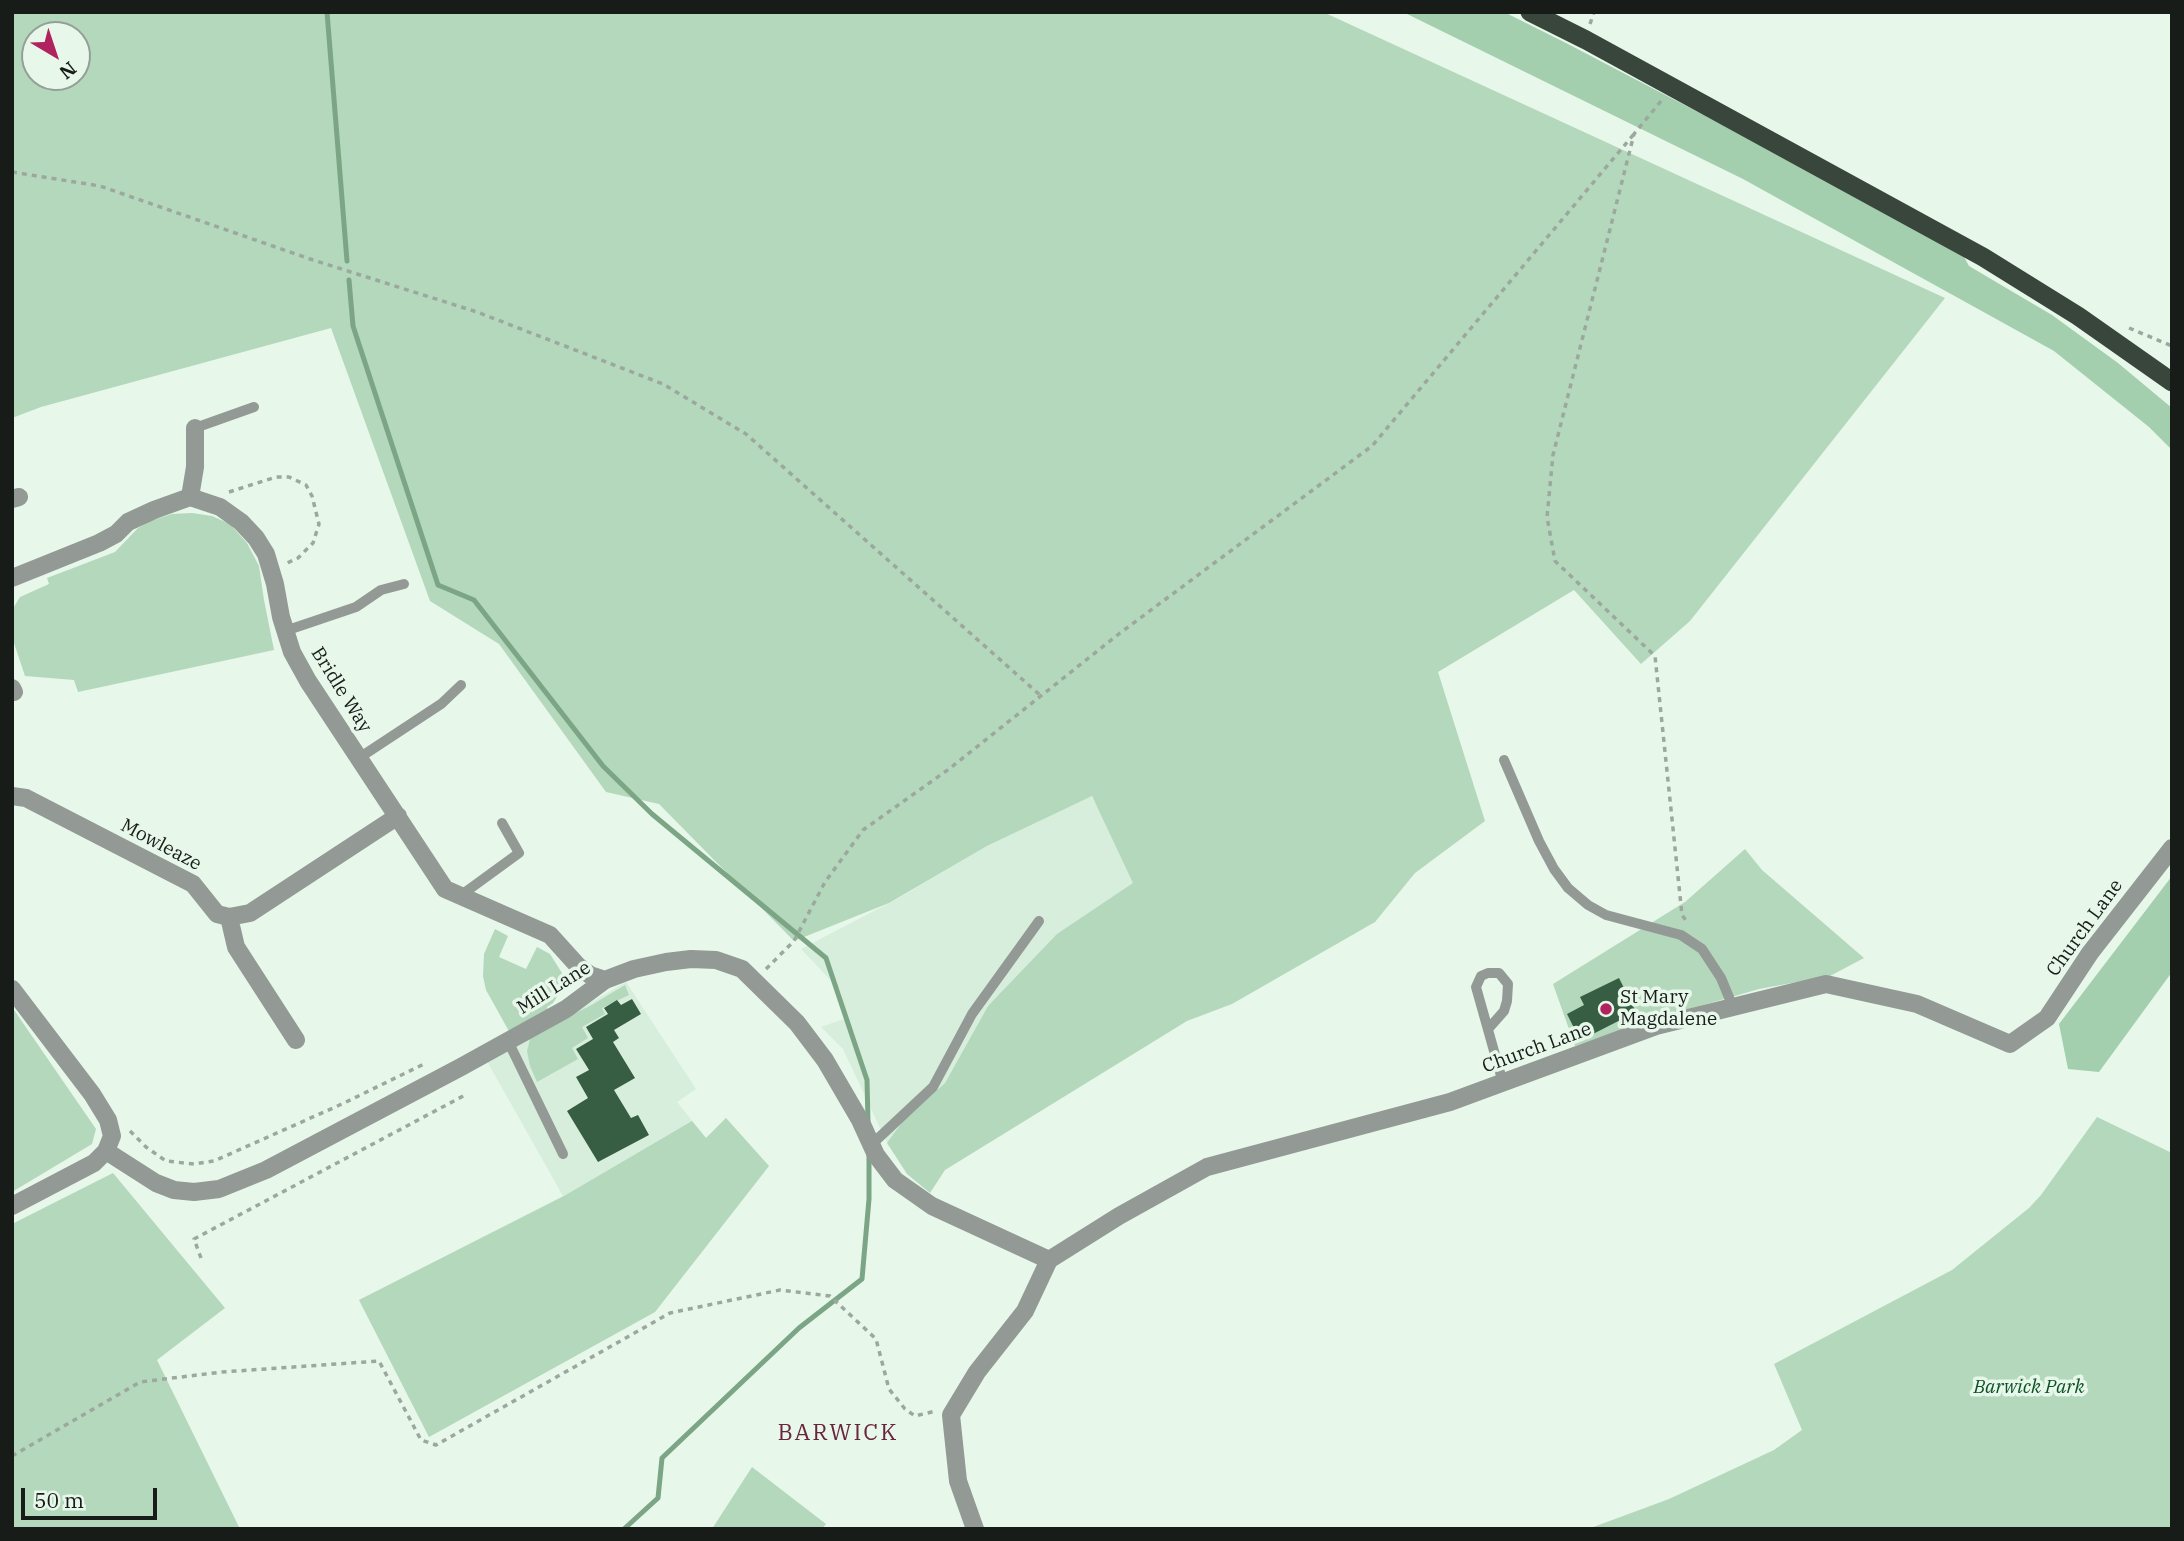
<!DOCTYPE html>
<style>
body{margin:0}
#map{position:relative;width:2184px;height:1541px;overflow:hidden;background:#e7f7ea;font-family:"IBM Plex Serif",serif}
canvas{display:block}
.frame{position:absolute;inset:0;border:14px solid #171c18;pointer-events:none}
.north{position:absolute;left:21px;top:21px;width:70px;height:70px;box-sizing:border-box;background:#e7f7ea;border:2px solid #949f96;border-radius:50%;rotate:141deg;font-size:19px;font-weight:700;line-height:28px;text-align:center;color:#171c18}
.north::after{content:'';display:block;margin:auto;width:24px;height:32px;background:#b0235e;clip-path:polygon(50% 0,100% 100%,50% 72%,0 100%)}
.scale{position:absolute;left:21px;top:1488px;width:136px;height:32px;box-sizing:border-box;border:4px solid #171c18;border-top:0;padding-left:9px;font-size:21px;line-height:24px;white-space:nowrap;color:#171c18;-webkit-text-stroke:5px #e7f7ea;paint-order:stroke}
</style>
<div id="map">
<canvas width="2184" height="1541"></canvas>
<div class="frame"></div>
<div class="north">N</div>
<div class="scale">50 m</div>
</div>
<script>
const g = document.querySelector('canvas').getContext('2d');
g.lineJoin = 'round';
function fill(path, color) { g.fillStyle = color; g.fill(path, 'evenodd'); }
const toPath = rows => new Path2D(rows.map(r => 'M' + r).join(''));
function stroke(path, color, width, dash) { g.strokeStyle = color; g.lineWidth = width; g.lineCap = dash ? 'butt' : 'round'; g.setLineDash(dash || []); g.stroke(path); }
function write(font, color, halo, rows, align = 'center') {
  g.font = font + ' "IBM Plex Serif",serif'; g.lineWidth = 7; g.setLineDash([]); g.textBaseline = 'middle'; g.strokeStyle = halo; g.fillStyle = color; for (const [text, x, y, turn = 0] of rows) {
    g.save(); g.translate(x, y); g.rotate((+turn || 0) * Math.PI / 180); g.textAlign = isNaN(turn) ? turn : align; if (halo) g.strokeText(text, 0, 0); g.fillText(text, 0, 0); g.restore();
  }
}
fill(toPath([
 [1091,796,1140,878,988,1006,945,1083,902,1122,887,1143,843,1049,821,1027,847,1018,840,990,801,949,897,899,987,846],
 [626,982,696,1089,677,1102,706,1138,726,1118,769,1166,655,1312,429,1437,359,1300,563,1196,488,1063]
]), '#d7eedc');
fill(toPath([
 [12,12,1323,12,1945,298,1690,621,1641,664,1574,590,1438,672,1485,821,1415,873,1375,922,1232,1004,1187,1021,945,1170,930,1193,907,1174,887,1143,902,1122,945,1083,988,1006,1057,934,1133,883,1092,796,987,846,889,903,794,941,659,804,606,792,499,644,430,601,331,328,41,407,12,418],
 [35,35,77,35,77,77,35,77],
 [192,513,212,516,230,524,247,543,259,566,264,600,274,650,78,692,74,680,25,676,12,637,12,610,20,597,49,584,47,578,115,552,138,528,150,521,172,514],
 [1745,849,1762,870,1864,958,1830,976,1759,989,1638,1024,1575,1046,1553,984,1685,902],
 [495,929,508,936,499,957,526,969,537,947,550,954,562,973,565,985,553,1003,547,1007,549,1013,510,1033,486,990,483,976,484,954],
 [625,985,629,995,602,1008,605,1014,582,1027,588,1038,572,1048,578,1059,537,1082,530,1066,527,1051,530,1039,541,1029,590,1006],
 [12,1007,96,1129,92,1144,12,1192],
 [2097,1117,2172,1153,2172,1529,1588,1529,1669,1499,1774,1450,1802,1430,1774,1364,1952,1270,2029,1208,2041,1195],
 [726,1118,769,1166,655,1312,429,1437,359,1300,564,1196,692,1121,706,1138],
 [113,1173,225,1308,157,1360,240,1529,12,1529,12,1224],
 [752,1467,826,1524,822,1529,712,1529]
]), '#b4d8bc');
fill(toPath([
 [1403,12,1504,12,1566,43,1780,155,1963,255,1969,266,2052,315,2118,363,2172,408,2172,450,2149,427,2054,351,1743,179],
 [2172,876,2172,972,2099,1072,2068,1069,2059,1024]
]), '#a4cfae');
stroke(toPath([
 [327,12,347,261],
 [349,280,353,326,438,585,474,600,603,766,652,814,826,958,867,1080,868,1122],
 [624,1529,658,1498,662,1458,799,1328,862,1279,869,1199,869,1153]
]), '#7ca585', 5);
fill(toPath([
 [1619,978,1636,1012,1591,1035,1586,1025,1575,1030,1567,1014,1584,1005,1580,997],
 [632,999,641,1014,614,1030,619,1038,613,1042,635,1078,614,1090,631,1118,638,1115,649,1135,598,1162,567,1111,588,1098,576,1077,589,1070,576,1049,593,1039,586,1027,608,1014,604,1008,617,1000,621,1005]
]), '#375e42');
stroke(toPath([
 [1590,24,1594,12],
 [1661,101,1634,134,1553,455,1547,517,1555,561,1655,656,1682,915,1687,922],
 [12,172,100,186,313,260,477,312,663,384,746,434,1041,696],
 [2129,328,2172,346],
 [229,492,276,477,289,477,306,485,312,496,319,524,313,543,298,558,285,564],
 [766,969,794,941,825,882,863,830,949,769,1120,633,1372,446,1634,134],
 [130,1131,146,1147,166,1161,194,1164,214,1161,342,1104,426,1063],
 [201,1258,194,1239,467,1094],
 [12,1456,140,1382,222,1372,379,1361,421,1440,436,1445,670,1313,780,1290,830,1296,876,1339,889,1389,905,1409,915,1416,936,1411]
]), '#9ca89e', 3.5, [5, 5]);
stroke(toPath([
 [195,428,254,407],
 [285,631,356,607,381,590,404,584],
 [359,758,441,704,461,685],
 [1504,760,1539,841,1554,869,1568,888,1588,905,1606,915,1681,935,1702,949,1721,978,1733,1007],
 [460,896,519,853,502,823],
 [1489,1028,1504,1011,1507,1001,1508,984,1499,973,1488,973,1481,976,1476,987,1503,1083],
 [508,1041,563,1154],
 [871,1145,933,1087,972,1014,1039,921]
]), '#939994', 10);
stroke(toPath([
 [190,497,195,467,195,428],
 [12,499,19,497],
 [12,578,99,543,116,534,128,522,154,510,190,497,220,507,241,522,256,538,266,554,275,584,281,617,292,652,308,681,445,889,550,935,578,966,590,975,605,980],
 [12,688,14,692],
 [12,796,26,798,193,884,217,914,229,917,236,947,296,1040],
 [229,917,250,913,398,816],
 [12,989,92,1094,108,1120,112,1136,106,1151,94,1163,12,1206],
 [106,1151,156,1183,174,1190,194,1192,219,1189,266,1170,461,1067,566,1009,605,980,634,969,666,962,691,959,716,960,742,969,797,1023,825,1060,860,1120,876,1155,895,1180,932,1206,1049,1260],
 [1049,1260,1119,1216,1207,1167,1450,1102,1656,1026,1826,984,1917,1004,2010,1044,2047,1018,2090,953,2172,848],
 [975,1529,958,1481,951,1415,977,1372,1025,1311,1049,1260]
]), '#939994', 18);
stroke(toPath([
 [1530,12,1586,40,1983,257,2078,316,2172,382]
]), '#39463c', 19);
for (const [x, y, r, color] of [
 [1606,1009,7,"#b0235e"]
]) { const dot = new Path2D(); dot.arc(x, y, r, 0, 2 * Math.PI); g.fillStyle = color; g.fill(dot); stroke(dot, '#e7f7ea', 2.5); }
write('19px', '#171c18', '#e7f7ea', [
 ["Bridle Way",341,690,58],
 ["Mowleaze",161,845,28],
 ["Church Lane",2085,928,-54],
 ["Mill Lane",554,988,-32],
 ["Church Lane",1537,1048,-20]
]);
write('19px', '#171c18', '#e7f7ea', [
 ["St Mary",1620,998],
 ["Magdalene",1620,1020]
], 'left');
write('italic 19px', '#0c5128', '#e7f7ea', [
 ["Barwick Park",2029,1388]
]);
g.letterSpacing = '2px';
write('23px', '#69253c', '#e7f7ea', [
 ["BARWICK",838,1433]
]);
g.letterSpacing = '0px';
</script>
